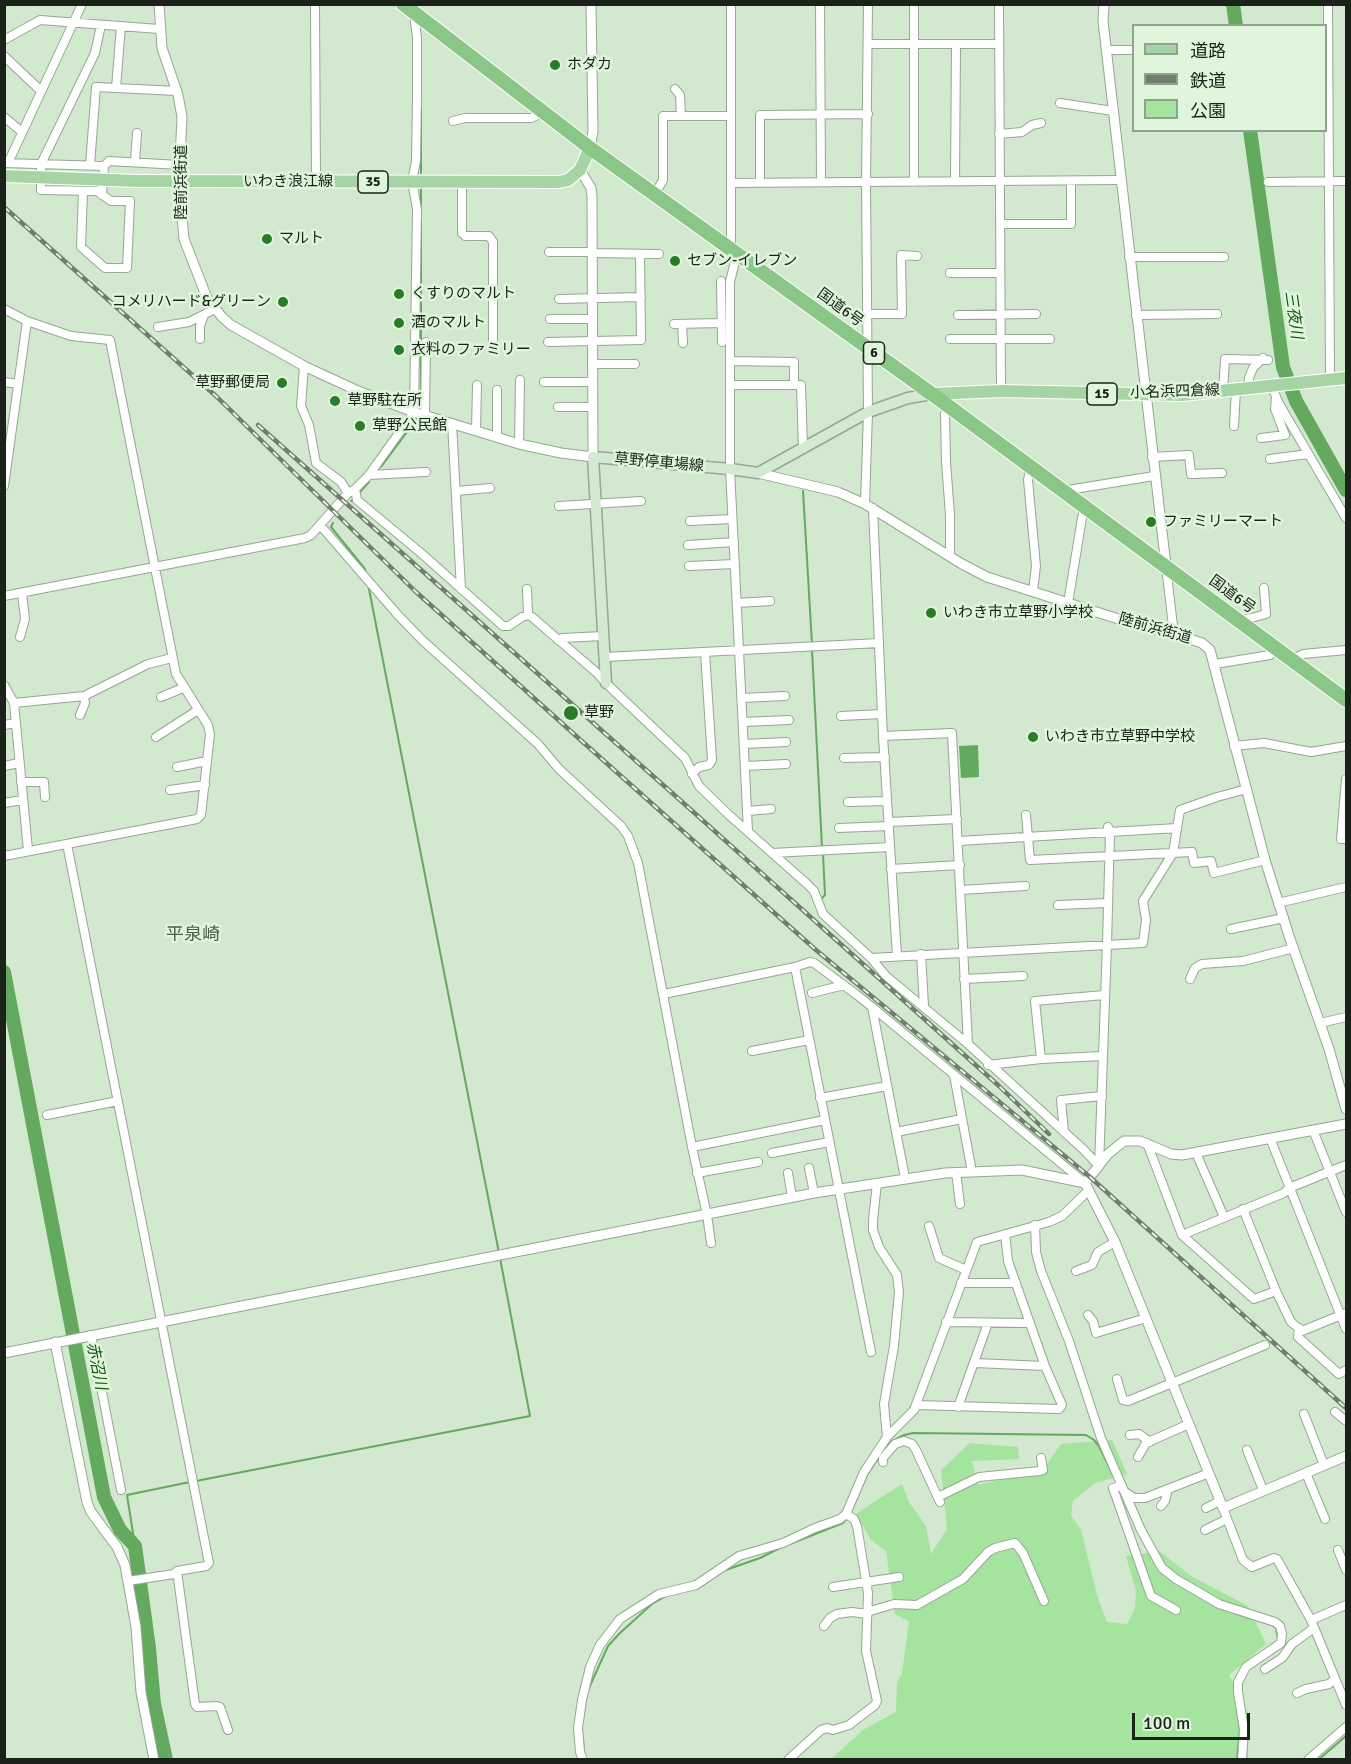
<!DOCTYPE html>
<meta charset="utf-8">
<style>
body{margin:0}
#map{position:relative;width:1351px;height:1764px;overflow:hidden;background:#d2e8cf;font-family:Signika,"Noto Sans JP",sans-serif}
canvas{display:block}
.frame{position:absolute;inset:0;border:6px solid #1a2219;pointer-events:none}
.legend{position:absolute;left:1132px;top:24px;width:195px;height:108px;box-sizing:border-box;background:#dff5dc;border:2px solid #90a18e;margin:0;padding:8px 10px;list-style:none;font-size:18px;color:#1a2219}
.legend li{display:flex;align-items:center;gap:12px;height:30px}
.legend b{width:30px;border:2px solid #90a18e}
.scale{position:absolute;left:1132px;top:1713px;width:118px;height:27px;box-sizing:border-box;border:3px solid #1a2219;border-top:0;padding-left:8px;font-size:18px;line-height:21px;white-space:nowrap;color:#1a2219;-webkit-text-stroke:4px #dff5dc;paint-order:stroke}
</style>
<div id="map">
<canvas width="1351" height="1764"></canvas>
<div class="frame"></div>
<ul class="legend">
<li><b style="height:8px;background:#a7d4a4"></b>道路</li>
<li><b style="height:8px;background:#707e6e"></b>鉄道</li>
<li><b style="height:16px;background:#a4e49e"></b>公園</li>
</ul>
<div class="scale">100 m</div>
</div>
<script>
const g = document.querySelector('canvas').getContext('2d');
g.lineJoin = 'round';
function fill(path, color) { g.fillStyle = color; g.fill(path, 'evenodd'); }
const toPath = rows => new Path2D(rows.map(r => 'M' + r).join(''));
function stroke(path, color, width, dash) { g.strokeStyle = color; g.lineWidth = width; g.lineCap = dash ? 'butt' : 'round'; g.setLineDash(dash || []); g.stroke(path); }
function write(font, color, halo, rows, align = 'center') {
  g.font = font + ' Signika,"Noto Sans JP",sans-serif'; g.lineWidth = 5; g.setLineDash([]); g.textBaseline = 'middle'; g.strokeStyle = halo; g.fillStyle = color; for (const [text, x, y, turn = 0] of rows) {
    g.save(); g.translate(x, y); g.rotate((+turn || 0) * Math.PI / 180); g.textAlign = isNaN(turn) ? turn : align; if (halo) g.strokeText(text, 0, 0); g.fillText(text, 0, 0); g.restore();
  }
}
fill(toPath([
 [1112,1440,1127,1474,1095,1483,1073,1501,1071,1515,1081,1530,1097,1595,1107,1622,1127,1624,1135,1608,1136,1591,1126,1556,1159,1551,1191,1576,1248,1606,1266,1644,1229,1675,1248,1713,1248,1759,830,1760,863,1730,896,1712,897,1683,902,1673,909,1621,895,1614,886,1551,871,1540,856,1514,902,1484,909,1502,926,1526,931,1554,947,1529,941,1470,970,1443,1018,1447,1019,1459,972,1461,978,1485,1043,1470,1061,1444]
]), '#a4e49e');
fill(toPath([
 [978,745,979,777,961,778,959,746]
]), '#63aa5e');
stroke(toPath([
 [727,4,727,97],
 [421,173,421,109],
 [727,175,727,119],
 [421,189,421,209],
 [421,221,421,407],
 [381,467,418,417],
 [803,491,812,644],
 [360,492,369,482],
 [351,501,353,500],
 [333,523,331,527,365,569,366,573],
 [368,584,499,1253],
 [812,650,822,848],
 [821,899,825,895,823,854],
 [196,1481,530,1416,500,1258],
 [850,1514,867,1475,883,1451,893,1441,904,1435,913,1433,1086,1435,1094,1440,1099,1446,1116,1481],
 [790,1544,843,1523,847,1518],
 [135,1546,127,1495,190,1482],
 [720,1572,760,1558,784,1546],
 [1235,1613,1272,1625,1276,1628,1278,1638],
 [589,1688,608,1646,620,1633,652,1604,666,1596],
 [1234,1692,1235,1680,1242,1667],
 [1236,1701,1240,1730,1237,1760],
 [584,1709,587,1694],
 [583,1738,584,1754],
 [1318,1760,1346,1736]
]), '#63aa5e', 2);
stroke(toPath([
 [1233,4,1236,26],
 [1250,130,1283,367,1296,401,1346,490],
 [4,972,104,1497,120,1530,135,1546,149,1648,154,1704,166,1760]
]), '#63aa5e', 14);
const minor = toPath([
 [315,4,316,183],
 [731,4,731,249],
 [820,4,821,182],
 [914,4,914,182],
 [999,4,1001,391],
 [1328,4,1330,379],
 [414,14,417,38,417,95,416,161,412,181,417,209,414,412,369,475,355,489,357,500,421,553,503,626,509,626,522,617,528,615,532,617,597,673,611,688,685,758,699,786,729,815,806,883,814,891,823,914,871,958,886,976,968,1044,1084,1150,1099,1166],
 [4,40,40,20,159,29],
 [868,44,998,44],
 [1106,50,1134,50],
 [4,56,41,91],
 [116,88,121,26],
 [675,89,680,95,681,116],
 [1060,103,1113,111],
 [4,117,22,132],
 [453,121,465,118,531,118,544,112],
 [999,134,1022,132,1032,125,1041,123],
 [135,162,137,133],
 [4,163,104,166],
 [8,163,82,4],
 [90,165,96,87,177,91],
 [462,182,462,233,465,236,489,236,493,242,493,340],
 [955,182,956,44],
 [1268,182,1346,181],
 [731,183,1120,180],
 [760,183,760,115,868,114],
 [83,191,81,247,105,268,127,268,130,201,111,201,97,191,41,190,41,164,95,53,101,25],
 [655,194,663,180,663,116,731,116],
 [102,195,104,166,109,161,180,165],
 [1001,224,1071,224,1071,181],
 [549,252,592,252],
 [592,253,659,254],
 [737,253,730,282,730,469,748,831],
 [1129,257,1224,257],
 [950,273,1000,273],
 [721,281,722,342],
 [559,299,641,297],
 [4,309,27,321,71,336,110,340,176,674,208,725,210,734,201,815,197,819,4,856],
 [868,314,902,314,901,255,917,256],
 [958,315,1036,314],
 [1136,315,1217,314],
 [550,319,592,319],
 [674,324,722,323],
 [682,324,683,343],
 [158,327,189,322,215,309],
 [200,339,200,326,204,315],
 [950,339,1050,339],
 [548,342,641,340,640,254],
 [730,361,794,362,794,385],
 [592,364,635,364],
 [304,366,301,406,309,425,316,463,341,482,348,493],
 [4,382,18,384],
 [544,382,592,382],
 [730,385,801,385,803,448],
 [1272,386,1278,402,1346,518],
 [1248,388,1249,378,1253,368,1263,358],
 [497,390,497,437],
 [1223,391,1225,359,1268,360],
 [947,405,945,414,946,462,950,515,950,556],
 [558,407,592,407],
 [425,415,426,342],
 [452,423,461,589],
 [1234,426,1236,390],
 [476,431,477,385],
 [1261,438,1285,435,1275,409,1276,397],
 [519,444,520,380],
 [1152,457,1189,455,1191,474,1222,473],
 [1270,459,1308,454],
 [1031,467,1028,480,1036,566,1033,591],
 [369,475,426,472],
 [4,486,27,321],
 [456,491,490,488],
 [1062,491,1154,476],
 [865,504,868,412,866,183,868,4],
 [559,506,641,501],
 [873,508,883,736,897,956],
 [690,521,732,519],
 [320,525,397,614,422,640,538,744,559,769,621,826,628,836,638,863,692,1147,707,1215,711,1243],
 [688,545,734,542],
 [689,566,735,564],
 [1166,566,1173,626,1172,633],
 [527,589,528,615],
 [4,596,305,538,311,535,348,493,355,489],
 [737,603,770,601],
 [1068,603,1082,518,1085,508],
 [1240,621,1266,614,1264,588],
 [20,637,25,619,22,593],
 [558,640,562,638,603,636],
 [605,657,879,643],
 [1292,660,1303,654,1346,650],
 [1215,664,1270,655,1277,649],
 [4,685,14,703,28,850],
 [161,697,183,688],
 [742,698,785,696],
 [14,703,84,696,148,664,172,658],
 [80,715,85,703,84,696],
 [841,716,882,714],
 [743,722,789,720],
 [4,725,16,723],
 [883,736,952,733,968,1044],
 [156,737,198,710],
 [744,744,786,742],
 [1234,746,1264,743,1311,752,1346,746],
 [844,758,885,757],
 [4,766,19,763],
 [746,766,786,764],
 [177,767,207,761],
 [692,774,699,767,709,765,712,760,705,652],
 [1346,779,1341,839,1346,839],
 [21,782,44,782,45,797],
 [170,790,205,785],
 [848,802,887,801],
 [4,803,22,800],
 [748,811,771,809],
 [1026,815,1030,860,1192,852,1194,863,1211,861,1214,873,1265,860],
 [889,822,957,819],
 [839,828,889,826],
 [959,841,1177,828],
 [67,844,209,1563,206,1566,177,1571,174,1574,128,1581],
 [772,853,890,847],
 [891,869,960,865],
 [961,890,1025,886],
 [1278,903,1346,887],
 [1058,905,1108,903],
 [1231,929,1284,918],
 [921,954,924,1006],
 [871,958,1143,943,1146,920,1143,901,1173,853,1180,810,1217,797,1247,789],
 [795,967,871,1352],
 [964,979,1023,976],
 [1190,979,1195,968,1202,964,1243,961,1294,948],
 [812,993,844,985],
 [664,994,795,967,810,962,814,963,857,995,872,1007,905,1178],
 [872,1007,1085,1183],
 [1320,1023,1346,1017],
 [752,1051,809,1040],
 [1041,1059,1035,1001,1104,995],
 [988,1065,1041,1059,1102,1056],
 [954,1075,972,1172],
 [820,1098,887,1086],
 [47,1115,118,1101],
 [1313,1130,1346,1212],
 [896,1132,962,1119],
 [1064,1132,1061,1100,1102,1096],
 [1270,1138,1346,1329],
 [1147,1143,1182,1235,1254,1299,1276,1291],
 [692,1147,825,1120],
 [772,1153,829,1142],
 [1196,1153,1224,1217],
 [1099,1166,1107,944,1110,832,1108,827],
 [809,1168,814,1193],
 [956,1172,960,1204],
 [697,1173,758,1162],
 [788,1173,792,1197],
 [1243,1209,1276,1291,1291,1322,1302,1331,1346,1313],
 [1035,1225,1036,1252,1041,1271,1069,1341,1101,1438,1141,1530,1162,1568,1176,1579,1219,1604,1275,1622,1280,1626,1282,1634,1281,1643,1246,1667,1238,1682,1238,1692,1244,1730,1242,1760],
 [929,1226,939,1258,966,1270],
 [1182,1235,1284,1193,1289,1188,1346,1165],
 [1076,1271,1092,1265,1098,1252,1115,1242],
 [961,1283,1016,1283],
 [1088,1315,1093,1321,1096,1333,1146,1318],
 [946,1322,1030,1323],
 [1299,1328,1298,1337,1339,1374,1346,1370],
 [91,1335,121,1490],
 [975,1363,1045,1366],
 [1117,1379,1123,1400,1128,1401,1265,1345],
 [916,1405,1059,1409,1062,1405,1045,1366,1008,1261,1005,1234],
 [958,1407,988,1323],
 [1335,1412,1346,1421],
 [1304,1414,1324,1465],
 [1130,1435,1139,1434,1150,1442],
 [887,1437,914,1410,977,1242,1049,1222,1062,1216,1089,1190],
 [1247,1450,1263,1490],
 [1138,1457,1146,1443,1189,1424],
 [883,1462,883,1458,895,1444,904,1441,912,1444,916,1450,940,1502],
 [1306,1473,1325,1519],
 [1121,1486,1113,1488,1151,1596,1176,1610],
 [1125,1492,1134,1498,1145,1498,1209,1473],
 [938,1497,979,1477,1040,1471,1043,1470,1041,1458],
 [1161,1506,1165,1501,1168,1489],
 [1206,1508,1220,1501],
 [1223,1508,1243,1560,1252,1567,1274,1558,1277,1559,1311,1620,1346,1705],
 [1205,1530,1227,1519],
 [1338,1550,1346,1570],
 [177,1571,195,1704,197,1707,217,1706,220,1707,228,1730],
 [833,1587,899,1577],
 [867,1612,894,1604,917,1605,963,1579,988,1552,995,1548,1015,1543,1023,1553,1044,1601],
 [1311,1620,1346,1605],
 [824,1626,830,1618,837,1614,852,1612,867,1614],
 [1265,1669,1282,1658,1292,1644,1314,1628],
 [1297,1693,1306,1689,1329,1684,1335,1679],
 [583,1760,580,1752,578,1728,582,1700,590,1667,600,1645,620,1619,659,1594,696,1585,739,1556,783,1543,815,1528,840,1519,846,1514,864,1472,887,1437,884,1404,894,1346,899,1292,897,1275,879,1247,873,1230,873,1220,877,1183],
 [788,1760,821,1730,827,1728,833,1730,849,1725,875,1705,877,1701,866,1651,868,1593,857,1526,854,1519,846,1514],
 [1308,1760,1346,1727]
]);
const tertiary = toPath([
 [159,4,162,48,178,95,182,117,179,182,184,239,207,298,222,317,231,325,304,366,358,391,414,412,519,444,561,453,593,457,592,196,591,188,580,170],
 [1104,4,1103,21,1166,566],
 [590,148,593,131,591,4],
 [758,473,838,492,865,504,962,564,987,577,1131,623,1172,633,1202,643,1210,650,1265,860,1290,939,1329,1049,1346,1109],
 [1085,1183,1115,1242,1223,1508,1346,1456],
 [55,1342,87,1502,91,1512,117,1547,125,1565,136,1627,141,1692,154,1760],
 [4,1353,814,1193,945,1173,1022,1170,1085,1183,1108,1154,1124,1141,1140,1141,1171,1154,1182,1155,1346,1124]
]);
const secondary = toPath([
 [606,683,593,457,730,469,758,473,868,412,908,398,932,394]
]);
const primary = toPath([
 [138,181,559,182,568,180,580,170,590,148],
 [932,394,1001,391,1182,395,1346,378]
]);
const trunk = toPath([
 [403,4,590,148,932,394,1346,700]
]);
stroke(minor, '#94a892', 10);
stroke(tertiary, '#94a892', 11);
stroke(secondary, '#94a892', 13);
stroke(primary, '#fff', 14);
stroke(trunk, '#fff', 16);
stroke(minor, '#fff', 8);
stroke(tertiary, '#fff', 9);
stroke(secondary, '#d3e9d1', 10);
stroke(primary, '#a7d4a4', 12);
stroke(trunk, '#8ac686', 14);
const rail = toPath([
 [4,207,217,397,415,591,575,735,816,950,1090,1177,1346,1408],
 [258,425,680,800,999,1086,1049,1134]
]);
stroke(rail, '#707e6e', 4.5);
stroke(rail, '#dff5dc', 2, [7]);
const primaryBridge = toPath([
 [4,176,138,181]
]);
stroke(primaryBridge, '#fff', 14, []);
stroke(primaryBridge, '#a7d4a4', 12);
for (const [x, y, r, color] of [
 [555,65,6,"#2a7b26"],
 [267,239,6,"#2a7b26"],
 [675,261,6,"#2a7b26"],
 [399,294,6,"#2a7b26"],
 [283,302,6,"#2a7b26"],
 [399,323,6,"#2a7b26"],
 [399,350,6,"#2a7b26"],
 [282,383,6,"#2a7b26"],
 [335,401,6,"#2a7b26"],
 [360,426,6,"#2a7b26"],
 [1151,522,6,"#2a7b26"],
 [931,613,6,"#2a7b26"],
 [571,713,8,"#2a7b26"],
 [1033,737,6,"#2a7b26"]
]) { const dot = new Path2D(); dot.arc(x, y, r, 0, 2 * Math.PI); g.fillStyle = color; g.fill(dot); stroke(dot, '#dff5dc', 2); }
for (const [x, y, w] of [
 [373,182,30],
 [874,353,21],
 [1102,394,30]
]) { const box = new Path2D(); box.roundRect(x - w / 2, y - 11, w, 22, 4.5); g.fillStyle = '#dff5dc'; g.fill(box); stroke(box, '#1a2219', 1.5); }
write('bold 14px', '#1a2219', null, [
 ["35",373,182],
 ["6",874,353],
 ["15",1102,394]
]);
write('15px', '#1a2219', '#dff5dc', [
 ["ホダカ",567,65],
 ["マルト",279,239],
 ["セブン-イレブン",687,261],
 ["くすりのマルト",411,294],
 ["コメリハード&グリーン",271,302,"right"],
 ["酒のマルト",411,323],
 ["衣料のファミリー",411,350],
 ["草野郵便局",270,383,"right"],
 ["草野駐在所",347,401],
 ["草野公民館",372,426],
 ["ファミリーマート",1163,522],
 ["いわき市立草野小学校",943,613],
 ["草野",584,713],
 ["いわき市立草野中学校",1045,737]
], 'left');
write('15px', '#1a2219', '#dff5dc', [
 ["陸前浜街道",182,182,-90],
 ["いわき浪江線",288,182],
 ["国道6号",840,308,36],
 ["小名浜四倉線",1175,392,-2],
 ["草野停車場線",659,463,5],
 ["国道6号",1232,595,36],
 ["陸前浜街道",1155,629,16]
]);
write('italic 16px', '#125b10', '#dff5dc', [
 ["三夜川",1293,315,82],
 ["赤沼川",96,1366,79]
]);
write('18px', '#4a5d48', '#dff5dc', [
 ["平泉崎",193,935]
]);
</script>
